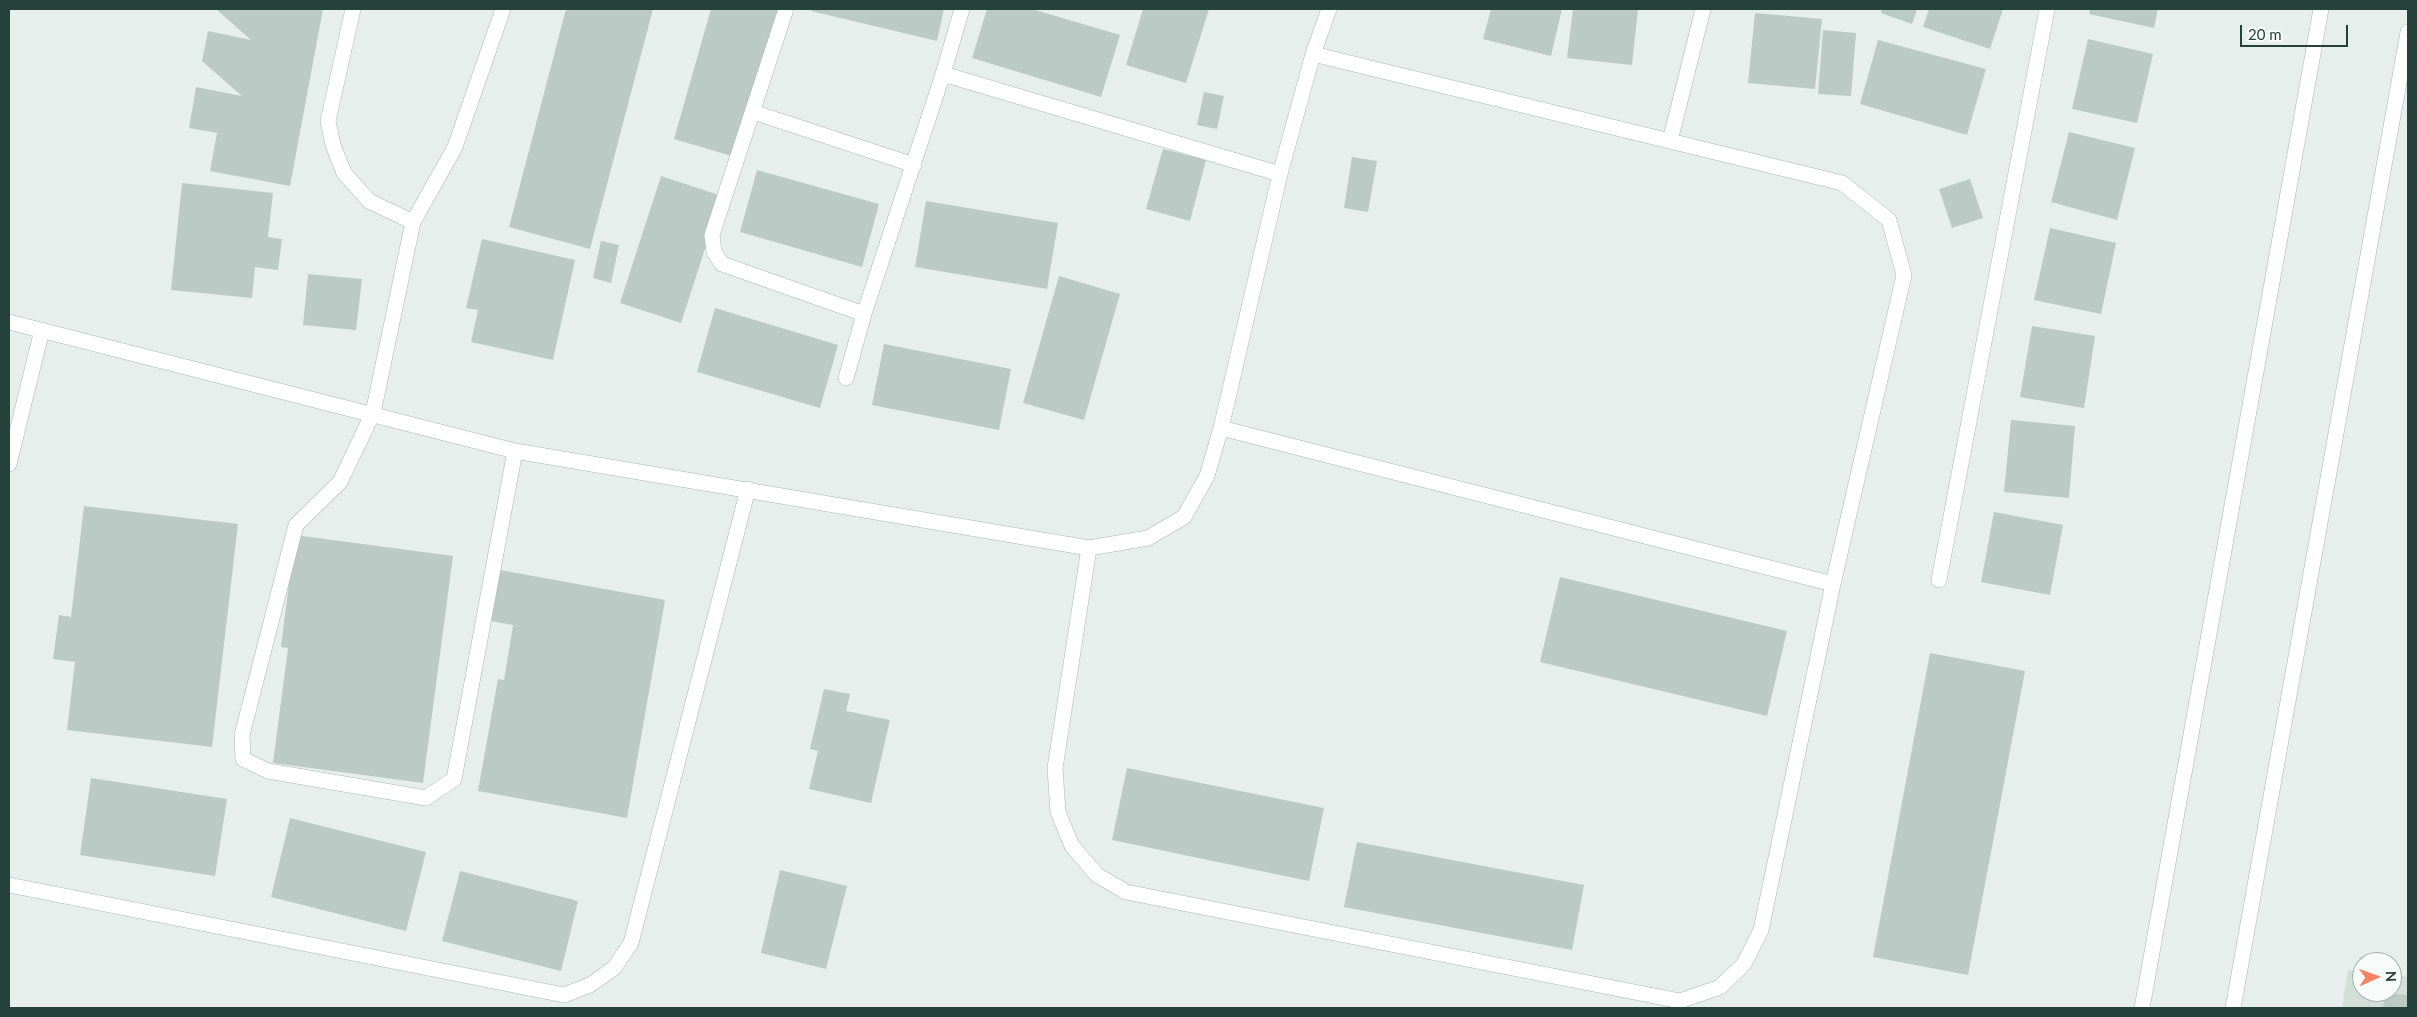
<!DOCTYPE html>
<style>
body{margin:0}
#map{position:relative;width:2417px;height:1017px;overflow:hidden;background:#e6efeb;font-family:Lato,sans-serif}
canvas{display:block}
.frame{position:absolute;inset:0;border:10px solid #24423a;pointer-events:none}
.north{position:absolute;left:2352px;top:952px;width:50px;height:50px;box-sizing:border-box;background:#f7fbf9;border:1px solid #a3b1ad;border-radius:50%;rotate:88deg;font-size:14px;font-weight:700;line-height:20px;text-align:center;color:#24423a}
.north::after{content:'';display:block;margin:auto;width:18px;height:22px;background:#f4845f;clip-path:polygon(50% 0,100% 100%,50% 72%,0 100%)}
.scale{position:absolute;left:2240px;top:25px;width:108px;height:22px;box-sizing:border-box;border:2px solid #24423a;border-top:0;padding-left:6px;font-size:15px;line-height:18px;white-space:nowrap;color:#24423a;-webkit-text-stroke:4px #f7fbf9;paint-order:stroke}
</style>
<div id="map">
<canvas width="2417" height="1017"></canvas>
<div class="frame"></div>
<div class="north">N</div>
<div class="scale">20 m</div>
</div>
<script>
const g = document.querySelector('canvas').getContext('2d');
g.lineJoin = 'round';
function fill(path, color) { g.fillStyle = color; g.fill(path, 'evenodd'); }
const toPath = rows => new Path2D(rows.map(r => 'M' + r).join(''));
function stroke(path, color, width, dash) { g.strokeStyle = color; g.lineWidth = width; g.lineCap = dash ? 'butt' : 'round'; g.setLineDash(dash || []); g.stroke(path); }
fill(toPath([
 [2348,970,2362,971,2362,992,2392,992,2392,975,2408,977,2408,1008,2342,1008]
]), '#d4dfda');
fill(toPath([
 [216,9,323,9,290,186,210,171,217,133,189,128,196,87,242,96,202,61,208,31,251,40],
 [566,9,653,9,590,249,509,227],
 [711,9,778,9,735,157,674,139],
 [812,9,944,9,937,41,811,11],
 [987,9,1032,9,1120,35,1101,97,972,58],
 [1143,9,1209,9,1186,83,1126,65],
 [1491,9,1562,9,1551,56,1483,39],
 [1573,9,1638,9,1632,65,1567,58],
 [1882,9,1917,9,1912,24,1881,13],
 [1929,9,2003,9,1990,49,1923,27],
 [2090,9,2158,9,2154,28,2089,14],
 [1755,13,1822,19,1815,89,1748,83],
 [1823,30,1856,33,1851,96,1818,94],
 [2088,39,2153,54,2137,123,2072,109],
 [1878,40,1986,69,1967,135,1860,104],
 [1204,92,1224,96,1217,129,1197,125],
 [2069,132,2135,148,2117,220,2051,202],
 [1163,149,1206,160,1190,221,1146,209],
 [1352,157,1377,161,1368,212,1344,208],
 [757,170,879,204,862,267,740,232],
 [661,176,722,196,681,323,620,303],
 [1970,179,1983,218,1952,228,1939,189],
 [182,183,273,193,268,237,282,239,278,270,255,267,252,298,171,290],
 [926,201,1058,223,1047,289,915,267],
 [2050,228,2116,243,2101,314,2034,300],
 [482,239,575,260,553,360,471,342,478,310,466,308],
 [601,241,619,245,611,283,593,278],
 [308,274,362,279,356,330,303,325],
 [1059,276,1120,294,1084,420,1023,403],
 [715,308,838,345,820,408,697,372],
 [2032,326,2095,336,2084,408,2020,397],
 [884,344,1011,369,999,430,872,405],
 [2011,420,2075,426,2069,498,2004,492],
 [84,506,238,524,212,747,67,730,75,662,53,659,59,615,71,617],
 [1994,512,2063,525,2050,595,1981,582],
 [295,535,453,556,423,783,273,763,288,648,281,647],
 [500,570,665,600,627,818,478,791,498,679,504,680,513,625,491,621],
 [1560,577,1787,631,1767,716,1540,662],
 [1930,653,2025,671,1968,975,1873,957],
 [824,689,850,694,846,711,890,720,871,803,809,789,818,751,810,749],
 [1127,768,1324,808,1309,881,1112,840],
 [91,778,227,799,215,876,80,855],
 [290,818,426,852,406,931,271,897],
 [1357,842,1584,885,1572,950,1344,907],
 [780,870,847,886,826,969,761,953],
 [460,871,578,901,561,971,442,941],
 [2385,993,2408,995,2408,1008,2383,1008]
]), '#bbcac4');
const minor = toPath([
 [353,9,328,121,333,145,344,173,369,201,413,222],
 [503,9,455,147,413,222,373,413,340,482,296,525,242,735,243,759,268,771,426,798,454,779,515,451],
 [786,9,712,235,714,252,722,264,864,314],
 [943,74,962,9],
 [753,112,914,165],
 [1670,141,1703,9],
 [9,322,515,451,1089,548,1148,538,1184,517,1207,476,1221,428,1280,174,1313,54,1329,9],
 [846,378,864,314,943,74,1280,174],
 [1221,428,1833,584],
 [9,464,42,330],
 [1089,548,1055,768,1058,812,1072,846,1097,875,1126,892,1680,1001,1720,987,1744,964,1761,930,1833,584,1904,275,1889,220,1842,183,1313,54],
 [1939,580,2047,9],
 [9,885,564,995,590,985,614,968,631,943,748,489]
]);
const tertiary = toPath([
 [2142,1008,2321,9],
 [2233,1008,2408,32]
]);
stroke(minor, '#a8b8b2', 16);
stroke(tertiary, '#a8b8b2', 16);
stroke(minor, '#fff', 15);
stroke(tertiary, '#fff', 15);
</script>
